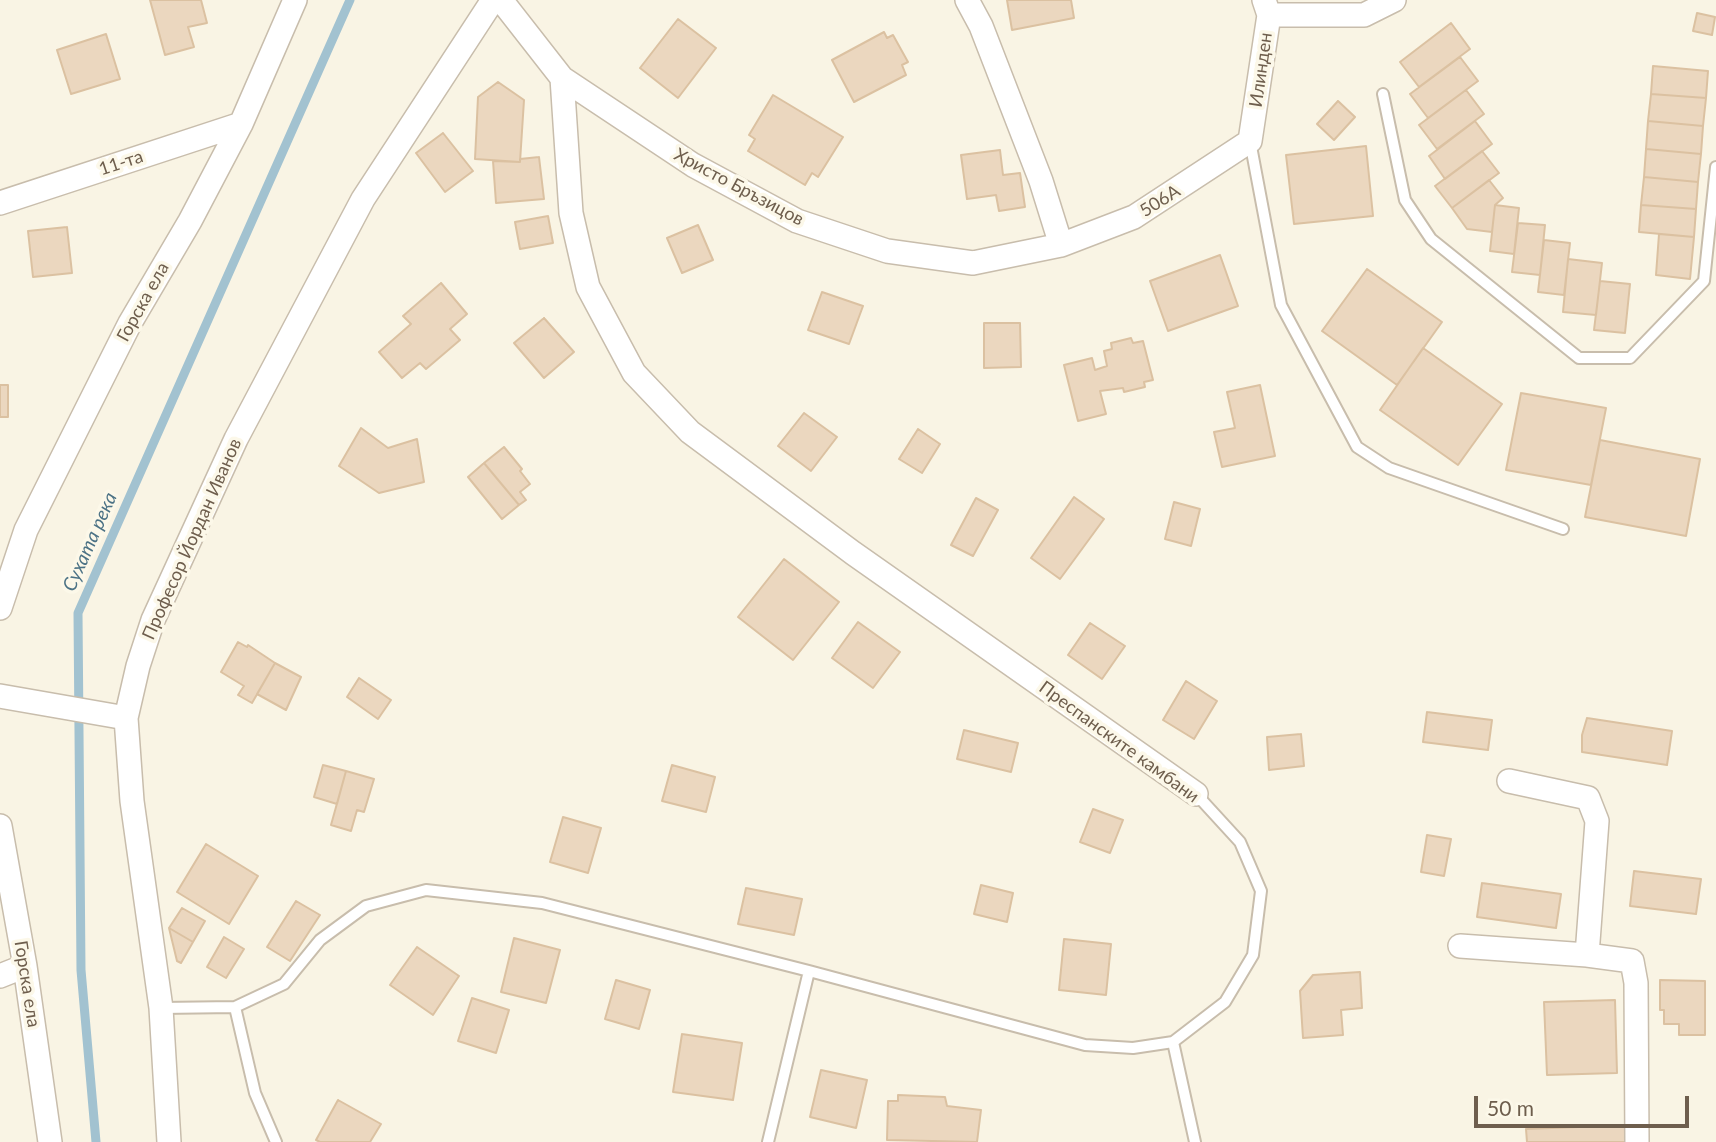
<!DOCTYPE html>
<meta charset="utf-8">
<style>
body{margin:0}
#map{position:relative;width:1716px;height:1142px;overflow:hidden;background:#f9f4e4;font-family:Lato,sans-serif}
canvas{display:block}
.scale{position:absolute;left:1474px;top:1096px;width:215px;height:32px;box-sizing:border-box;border:4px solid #6e5e4d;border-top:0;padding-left:9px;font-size:21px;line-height:24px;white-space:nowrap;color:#6e5e4d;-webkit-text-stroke:5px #fcf8e9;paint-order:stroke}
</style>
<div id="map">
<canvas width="1716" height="1142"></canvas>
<div class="scale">50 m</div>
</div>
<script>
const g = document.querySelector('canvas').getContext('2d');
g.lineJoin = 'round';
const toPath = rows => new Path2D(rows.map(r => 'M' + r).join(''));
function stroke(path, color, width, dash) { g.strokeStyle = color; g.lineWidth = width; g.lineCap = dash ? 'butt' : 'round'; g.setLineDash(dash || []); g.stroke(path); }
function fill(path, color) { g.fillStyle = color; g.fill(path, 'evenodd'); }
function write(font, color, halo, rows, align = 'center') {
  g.font = font + ' Lato,sans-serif'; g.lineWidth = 7; g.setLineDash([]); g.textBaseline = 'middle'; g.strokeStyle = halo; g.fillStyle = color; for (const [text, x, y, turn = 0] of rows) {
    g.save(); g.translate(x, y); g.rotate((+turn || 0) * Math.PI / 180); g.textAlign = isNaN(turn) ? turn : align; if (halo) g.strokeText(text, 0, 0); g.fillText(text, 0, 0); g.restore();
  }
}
stroke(toPath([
 [96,1142,81,970,78,613,350,0]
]), '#a2c2d0', 9);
const building = toPath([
 [150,0,201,0,207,23,188,27,194,47,165,55,150,0],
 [1007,0,1071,0,1074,18,1012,30,1007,0],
 [1697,13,1715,17,1712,35,1693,31,1697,13],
 [678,19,716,48,678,98,640,68,678,19],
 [1451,23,1470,49,1419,87,1400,62,1451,23],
 [884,32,887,38,893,35,908,62,902,65,906,75,854,102,832,60,884,32],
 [106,34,120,79,71,94,57,50,106,34],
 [1460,57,1478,81,1428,118,1410,94,1460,57],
 [1653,66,1708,71,1706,98,1651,94,1653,66],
 [498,82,524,100,520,162,475,159,478,97,498,82],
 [1466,90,1484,114,1437,149,1419,125,1466,90],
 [1651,94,1706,98,1703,126,1648,121,1651,94],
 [773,95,843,137,818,177,812,173,805,185,748,151,755,139,749,135,773,95],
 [1338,101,1355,117,1334,140,1317,124,1338,101],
 [1475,121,1492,144,1445,179,1429,156,1475,121],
 [1648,121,1703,126,1701,154,1646,149,1648,121],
 [443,133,473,171,445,192,416,153,443,133],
 [1366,146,1373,216,1294,224,1286,155,1366,146],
 [1646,149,1701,154,1698,182,1644,177,1646,149],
 [1000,150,1003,175,1020,173,1025,207,999,211,996,195,967,199,961,155,1000,150],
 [1482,151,1499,173,1452,208,1435,186,1482,151],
 [539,157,544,199,496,203,493,161,520,162,520,159,539,157],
 [1644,177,1698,182,1696,209,1641,205,1644,177],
 [1489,180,1503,198,1495,205,1492,232,1467,229,1452,208,1489,180],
 [1495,205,1519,208,1514,254,1490,251,1495,205],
 [1641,205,1696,209,1694,237,1639,232,1641,205],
 [548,216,553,243,520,249,515,222,548,216],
 [1518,223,1545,225,1540,275,1512,272,1518,223],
 [698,225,713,260,682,273,667,238,698,225],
 [67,227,72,273,33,277,28,231,67,227],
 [1659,234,1694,237,1690,279,1656,275,1659,234],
 [1544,240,1570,243,1564,295,1538,292,1544,240],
 [1220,255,1238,306,1168,331,1150,281,1220,255],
 [1568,259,1602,263,1596,315,1563,312,1568,259],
 [1367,269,1442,322,1397,385,1322,331,1367,269],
 [1600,281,1630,284,1625,333,1594,330,1600,281],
 [441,283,467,314,450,329,460,340,426,369,420,363,402,378,379,352,411,324,403,316,441,283],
 [822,292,863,306,849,344,808,330,822,292],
 [544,318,574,352,544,378,514,343,544,318],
 [984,323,1020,323,1021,367,984,368,984,323],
 [1131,338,1133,343,1143,341,1153,380,1144,382,1145,387,1124,392,1123,388,1100,391,1106,414,1078,421,1064,365,1092,358,1095,370,1107,366,1104,351,1112,349,1111,343,1131,338],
 [1423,348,1502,404,1458,465,1380,410,1423,348],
 [0,385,8,385,8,417,0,417,0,385],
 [1260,385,1275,456,1222,467,1214,432,1235,428,1227,392,1260,385],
 [1521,393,1606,408,1591,485,1506,470,1521,393],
 [804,413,837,437,811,471,778,446,804,413],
 [361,428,388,448,417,439,424,482,379,493,339,466,361,428],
 [918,429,940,444,922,473,899,459,918,429],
 [1600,440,1700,459,1686,536,1585,517,1600,440],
 [504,447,522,469,520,471,530,484,520,492,526,500,519,505,484,463,504,447],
 [484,463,519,505,502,519,468,477,484,463],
 [1074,497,1104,519,1060,579,1031,558,1074,497],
 [976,498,998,510,973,556,951,545,976,498],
 [1174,502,1200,509,1191,546,1165,539,1174,502],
 [784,559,839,602,793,660,738,617,784,559],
 [858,622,900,652,873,688,832,658,858,622],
 [1090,623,1125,646,1102,679,1068,655,1090,623],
 [238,642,247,647,248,645,275,663,252,703,238,695,244,686,221,672,238,642],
 [275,663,301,677,286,710,257,694,275,663],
 [359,678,391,700,378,719,347,697,359,678],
 [1186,681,1217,701,1194,739,1163,720,1186,681],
 [1427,712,1492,720,1488,750,1423,742,1427,712],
 [1587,718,1672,731,1667,765,1582,752,1582,735,1587,718],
 [964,730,1018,743,1011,772,957,759,964,730],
 [1301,734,1304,766,1269,770,1267,737,1301,734],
 [323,765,346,771,337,804,314,797,323,765],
 [672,765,715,777,706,812,662,801,672,765],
 [346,771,374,779,364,812,357,810,351,831,331,825,346,771],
 [1093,809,1123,820,1110,853,1080,842,1093,809],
 [563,817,601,828,588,873,550,862,563,817],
 [1427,835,1451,839,1444,876,1421,872,1427,835],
 [206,844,258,876,229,924,177,892,206,844],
 [1634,871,1701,879,1696,914,1630,906,1634,871],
 [1482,883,1561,894,1556,928,1477,917,1482,883],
 [981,885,1013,893,1007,922,974,914,981,885],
 [746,888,802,899,794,935,738,924,746,888],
 [296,901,320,915,290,961,267,947,296,901],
 [182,908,205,921,193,942,169,928,182,908],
 [169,928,193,942,181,963,177,961,169,928],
 [224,937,244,949,226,978,207,967,224,937],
 [514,938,560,950,546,1003,501,992,514,938],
 [1064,939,1111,944,1106,995,1059,990,1064,939],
 [417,947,459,976,433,1015,390,985,417,947],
 [1360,972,1362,1008,1341,1010,1343,1035,1303,1038,1300,991,1313,975,1360,972],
 [616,980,650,990,639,1029,605,1019,616,980],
 [1660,980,1705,981,1705,1035,1679,1035,1679,1024,1664,1024,1664,1010,1660,1010,1660,980],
 [472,998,509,1010,496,1053,458,1041,472,998],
 [1615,1000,1617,1073,1547,1075,1544,1002,1615,1000],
 [682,1034,742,1043,733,1100,673,1092,682,1034],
 [821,1070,867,1080,856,1128,810,1117,821,1070],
 [898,1095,945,1097,947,1106,981,1110,977,1142,887,1140,888,1101,898,1101,898,1095],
 [338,1100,381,1124,370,1142,320,1142,316,1140,338,1100],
 [1630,1125,1631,1142,1527,1142,1526,1129,1630,1125]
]);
fill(building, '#ebd7bf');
stroke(building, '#dbc1a1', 2);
const lane = toPath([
 [1383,94,1405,200,1431,239,1579,358,1630,358,1704,281,1716,167],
 [1250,141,1281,305,1357,447,1389,468,1563,529],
 [235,1007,255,1093,276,1142],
 [161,1008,235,1007,284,984,320,940,366,906,426,890,542,903,809,971,1085,1045,1133,1048,1173,1042,1225,1002,1253,955,1261,891,1240,842,1196,794],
 [1173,1042,1195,1142],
 [768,1142,809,971]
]);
const street = toPath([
 [501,0,562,78,693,165,797,221,887,251,973,263,1061,245,1134,217,1250,141,1269,15,1264,0],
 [967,0,981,26,1041,181,1061,245],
 [1269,15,1364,15,1394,0],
 [562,78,571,213,588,287,634,373,690,432,853,553,1196,794],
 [0,203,241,124],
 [0,608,26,530,130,323,190,221,241,124,295,0],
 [0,696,126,718],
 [1509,781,1588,798,1597,821,1587,955],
 [0,826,25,966,50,1142],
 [1460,946,1587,955,1632,961,1636,983,1637,1142],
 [0,976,25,966],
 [169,1142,161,1008,132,801,126,718,138,666,153,620,236,439,363,199,493,0]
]);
stroke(lane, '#c8bdac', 14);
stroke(street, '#c8bdac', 26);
stroke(lane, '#fff', 10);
stroke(street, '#fff', 23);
write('18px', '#6e5e4d', '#fcf8e9', [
 ["Илинден",1261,70,-82],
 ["11-та",121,163,-18],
 ["Христо Бръзицов",739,187,28],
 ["506А",1160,201,-32],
 ["Горска ела",143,302,-61],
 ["Професор Йордан Иванов",192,539,-66],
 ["Преспанските камбани",1119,742,36],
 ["Горска ела",27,984,81]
]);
write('italic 19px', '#4c7285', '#fcf8e9', [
 ["Сухата река",90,542,-66]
]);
</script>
